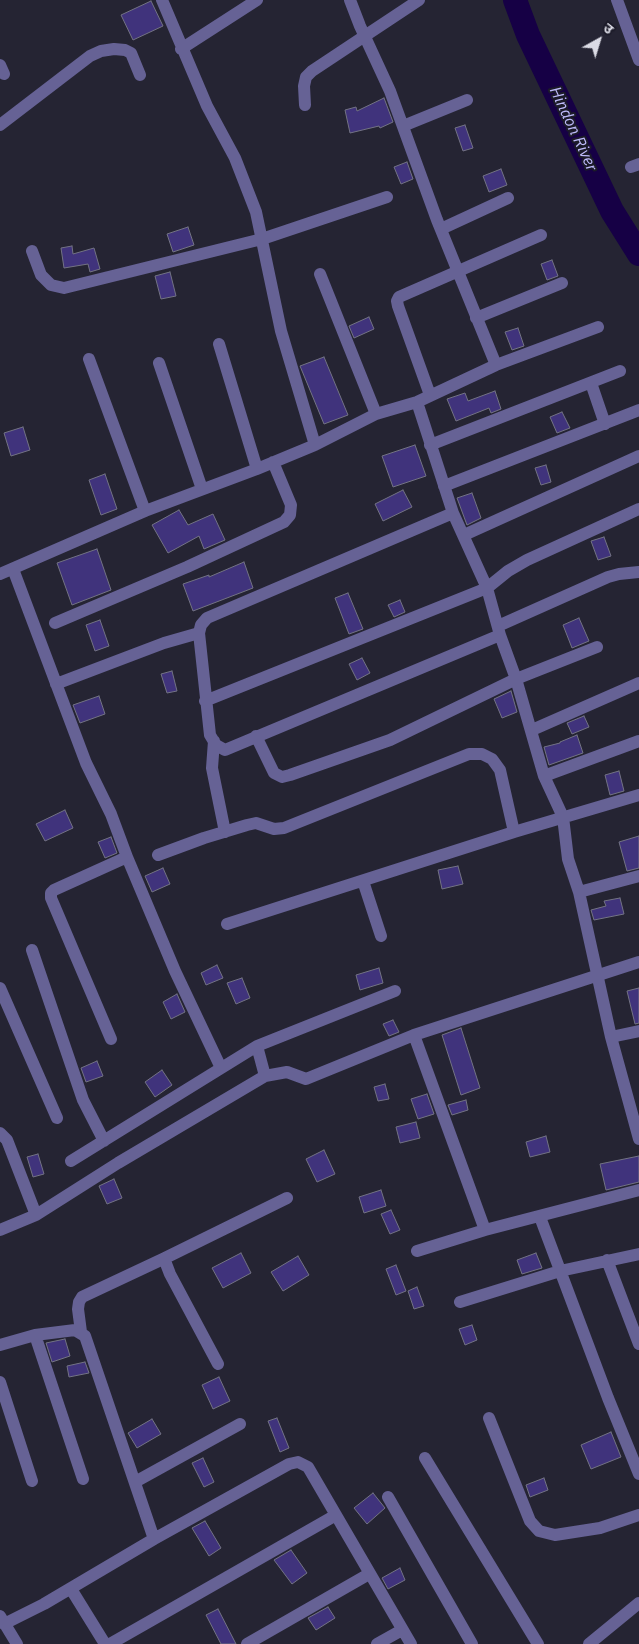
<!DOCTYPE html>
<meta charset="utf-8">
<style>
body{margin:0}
#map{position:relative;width:639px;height:1644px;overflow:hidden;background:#252433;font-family:"IBM Plex Sans","Noto Sans Devanagari",sans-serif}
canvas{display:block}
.north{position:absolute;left:574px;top:15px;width:50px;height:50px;-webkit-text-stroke:4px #1c1b29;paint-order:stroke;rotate:39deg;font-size:14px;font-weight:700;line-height:20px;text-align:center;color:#dbdbe5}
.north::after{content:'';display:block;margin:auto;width:18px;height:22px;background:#dbdbe5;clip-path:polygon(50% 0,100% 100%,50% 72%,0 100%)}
</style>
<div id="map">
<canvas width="639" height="1644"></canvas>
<div class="north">उ</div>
</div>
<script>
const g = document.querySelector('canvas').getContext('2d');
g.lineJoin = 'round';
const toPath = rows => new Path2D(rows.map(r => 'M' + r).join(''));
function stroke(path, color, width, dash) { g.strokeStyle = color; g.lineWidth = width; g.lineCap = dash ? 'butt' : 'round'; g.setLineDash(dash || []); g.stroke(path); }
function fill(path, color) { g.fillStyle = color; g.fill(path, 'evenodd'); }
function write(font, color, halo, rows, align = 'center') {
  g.font = font + ' "IBM Plex Sans",sans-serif'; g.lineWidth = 4; g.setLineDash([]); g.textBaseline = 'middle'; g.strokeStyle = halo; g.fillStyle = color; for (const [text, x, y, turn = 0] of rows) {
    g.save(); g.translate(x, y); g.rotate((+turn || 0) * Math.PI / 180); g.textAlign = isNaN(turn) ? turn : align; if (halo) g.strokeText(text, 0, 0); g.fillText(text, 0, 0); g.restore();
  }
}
stroke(toPath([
 [515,0,528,35,612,211,639,254]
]), '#160045', 24);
const building = toPath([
 [151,1,163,26,133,40,121,15,151,1],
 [384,98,393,122,380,128,379,126,350,133,345,110,356,107,357,111,384,98],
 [465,125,473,148,463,151,455,128,465,125],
 [407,162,413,179,401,184,394,167,407,162],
 [501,169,507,185,489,192,483,176,501,169],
 [188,227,194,245,173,252,167,234,188,227],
 [72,246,73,254,94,248,100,269,90,272,88,264,64,268,61,248,72,246],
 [552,260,558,276,547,280,541,264,552,260],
 [170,272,176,296,161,299,155,276,170,272],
 [369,317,374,329,354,338,349,326,369,317],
 [518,328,524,346,512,350,505,332,518,328],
 [324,357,348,415,324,424,300,366,324,357],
 [495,391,501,409,491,413,489,408,456,421,447,399,465,393,468,401,495,391],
 [562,412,570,428,557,433,550,417,562,412],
 [23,427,30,450,11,456,4,433,23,427],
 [415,445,426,476,393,487,382,456,415,445],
 [546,465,551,482,541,485,535,468,546,465],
 [105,474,117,509,101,515,89,480,105,474],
 [403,490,412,507,383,521,375,504,403,490],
 [472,493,481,518,467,525,457,498,472,493],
 [179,510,188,525,213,514,225,540,204,549,199,536,168,553,152,525,179,510],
 [604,537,611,556,598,560,591,541,604,537],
 [97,549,111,590,72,605,57,563,97,549],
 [244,562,253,588,193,611,183,584,209,575,209,577,244,562],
 [348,593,363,629,349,634,335,598,348,593],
 [400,600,405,612,394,617,388,605,400,600],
 [579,618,589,641,572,648,563,625,579,618],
 [100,620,109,646,95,651,86,625,100,620],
 [362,658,370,673,357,680,349,664,362,658],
 [172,671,177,691,167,693,161,674,172,671],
 [511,691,517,712,502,718,494,699,511,691],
 [99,696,105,714,80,723,73,705,99,696],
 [584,716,589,727,572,734,567,723,584,716],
 [577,735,583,753,549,765,544,747,560,743,560,742,577,735],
 [619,771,624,791,610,795,605,775,619,771],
 [65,810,73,828,45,841,36,824,65,810],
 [639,836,639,868,627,871,619,842,639,836],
 [111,837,117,853,105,858,98,842,111,837],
 [458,866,463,884,442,889,438,870,458,866],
 [163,868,170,884,152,892,145,876,163,868],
 [620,898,624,914,594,920,591,910,606,906,604,901,620,898],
 [217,965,223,978,206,985,201,973,217,965],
 [379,968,383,983,360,990,356,975,379,968],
 [242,978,250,998,236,1004,227,983,242,978],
 [639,988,639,1023,635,1024,627,991,639,988],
 [177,994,185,1012,171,1019,163,1002,177,994],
 [393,1020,399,1032,389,1036,383,1024,393,1020],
 [461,1028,480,1088,461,1095,442,1035,461,1028],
 [97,1061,103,1076,86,1082,81,1068,97,1061],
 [162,1070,172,1085,155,1097,145,1082,162,1070],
 [385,1084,389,1099,378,1101,374,1087,385,1084],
 [427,1094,434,1114,418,1119,411,1099,427,1094],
 [466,1100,468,1110,452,1115,448,1105,466,1100],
 [416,1122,420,1138,400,1143,396,1127,416,1122],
 [546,1136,550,1152,530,1157,526,1142,546,1136],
 [324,1150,335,1174,317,1182,306,1159,324,1150],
 [38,1154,44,1174,33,1177,27,1157,38,1154],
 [639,1156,639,1182,606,1190,600,1164,639,1156],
 [114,1179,122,1198,107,1204,99,1186,114,1179],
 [381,1190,386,1206,364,1213,359,1197,381,1190],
 [391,1210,400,1230,390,1234,381,1214,391,1210],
 [241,1253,251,1273,223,1288,212,1268,241,1253],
 [536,1253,542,1268,522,1274,517,1260,536,1253],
 [298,1256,309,1275,283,1291,271,1272,298,1256],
 [396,1265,406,1291,396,1295,386,1269,396,1265],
 [417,1287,424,1306,414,1309,408,1291,417,1287],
 [472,1325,477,1340,465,1345,459,1329,472,1325],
 [65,1339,70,1356,52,1362,46,1343,65,1339],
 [85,1362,89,1373,69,1377,67,1366,85,1362],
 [219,1377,230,1401,213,1409,202,1385,219,1377],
 [277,1418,289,1448,280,1452,268,1421,277,1418],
 [152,1419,161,1434,137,1448,128,1433,152,1419],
 [611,1432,621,1457,591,1469,581,1445,611,1432],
 [203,1458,214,1482,204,1487,192,1463,203,1458],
 [544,1478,548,1490,530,1497,526,1485,544,1478],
 [373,1493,385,1508,367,1524,354,1508,373,1493],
 [205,1521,221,1548,209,1556,192,1528,205,1521],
 [291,1550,307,1573,292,1584,274,1560,291,1550],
 [400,1568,405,1580,388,1589,382,1578,400,1568],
 [328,1607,335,1618,316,1630,308,1618,328,1607],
 [218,1609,236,1644,221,1644,206,1615,218,1609]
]);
fill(building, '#40337c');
stroke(building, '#737384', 1);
stroke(toPath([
 [162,0,207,106,235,158,256,212,281,331,315,445],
 [350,0,360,26,390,91,437,220,496,365],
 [617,0,639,60],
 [181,49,257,0],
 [0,65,4,74],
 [305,105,304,86,306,77,312,71,419,0],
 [0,125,90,56,101,51,114,49,125,50,131,53,140,75],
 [403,126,467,100],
 [631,167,639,164],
 [441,229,508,198],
 [32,251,41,275,51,285,64,288,262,239,387,197],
 [320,274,376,414],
 [476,318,562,283],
 [219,344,257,469],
 [89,359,145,511],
 [159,363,202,489],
 [591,383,605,424],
 [430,395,398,306,397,301,399,297,541,235],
 [417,402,453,513,487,588,500,635,516,679,544,776,563,817,568,859,579,892,611,1037,639,1139],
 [430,445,620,371],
 [444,486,639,410],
 [453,513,207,618,201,625,199,633,210,735,216,745,225,750,500,635],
 [464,535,639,456],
 [13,569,86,763,111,814,127,857,175,971,221,1068],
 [0,574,145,511,257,469,315,445,376,414,417,402,496,365,598,327],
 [55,623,187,567,284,522,290,515,291,505,273,462],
 [498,626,608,577,619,574,639,572],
 [56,684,164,643,199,633],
 [205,701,487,588,508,571,527,560,639,509],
 [532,730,639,683],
 [256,736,274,773,282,777,290,775,390,740,516,679,597,647],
 [214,741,212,768,225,832],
 [544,776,639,741],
 [158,855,204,838,247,825,256,823,274,829,284,828,469,754,482,754,492,759,500,770,514,832],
 [363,881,381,936],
 [579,892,639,876],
 [227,924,514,832,639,795],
 [32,950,83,1100,104,1141],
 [0,988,57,1118],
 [414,1035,485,1230,639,1190],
 [611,1037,639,1031],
 [111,1039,51,898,51,893,54,890,127,857],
 [257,1046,265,1076],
 [0,1133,7,1140,36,1215],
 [71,1161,257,1046,395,991],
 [540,1217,608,1398,639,1474],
 [0,1230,36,1215,118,1163,265,1076,287,1072,306,1079,414,1035,639,962],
 [417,1251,485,1230],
 [607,1260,639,1344],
 [460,1302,560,1271,639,1254],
 [81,1332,78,1309,79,1302,82,1297,165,1258],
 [35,1335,83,1479],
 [0,1345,35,1335,75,1330,85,1336,154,1539],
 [218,1364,170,1274,165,1261,165,1258,287,1198],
 [0,1382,32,1481],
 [489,1418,530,1521,539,1531,555,1535,600,1528,639,1515],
 [425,1458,538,1644],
 [135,1482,240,1424],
 [388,1497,472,1644],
 [71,1589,105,1644],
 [0,1616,17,1644],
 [4,1624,44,1604,154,1539,289,1464,298,1462,308,1467,411,1644],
 [110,1644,336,1515],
 [247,1644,369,1574],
 [377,1644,402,1630],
 [589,1644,639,1603]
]), '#666295', 12);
write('italic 16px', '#bebafa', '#1c1b29', [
 ["Hindon River",573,129,65]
]);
</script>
